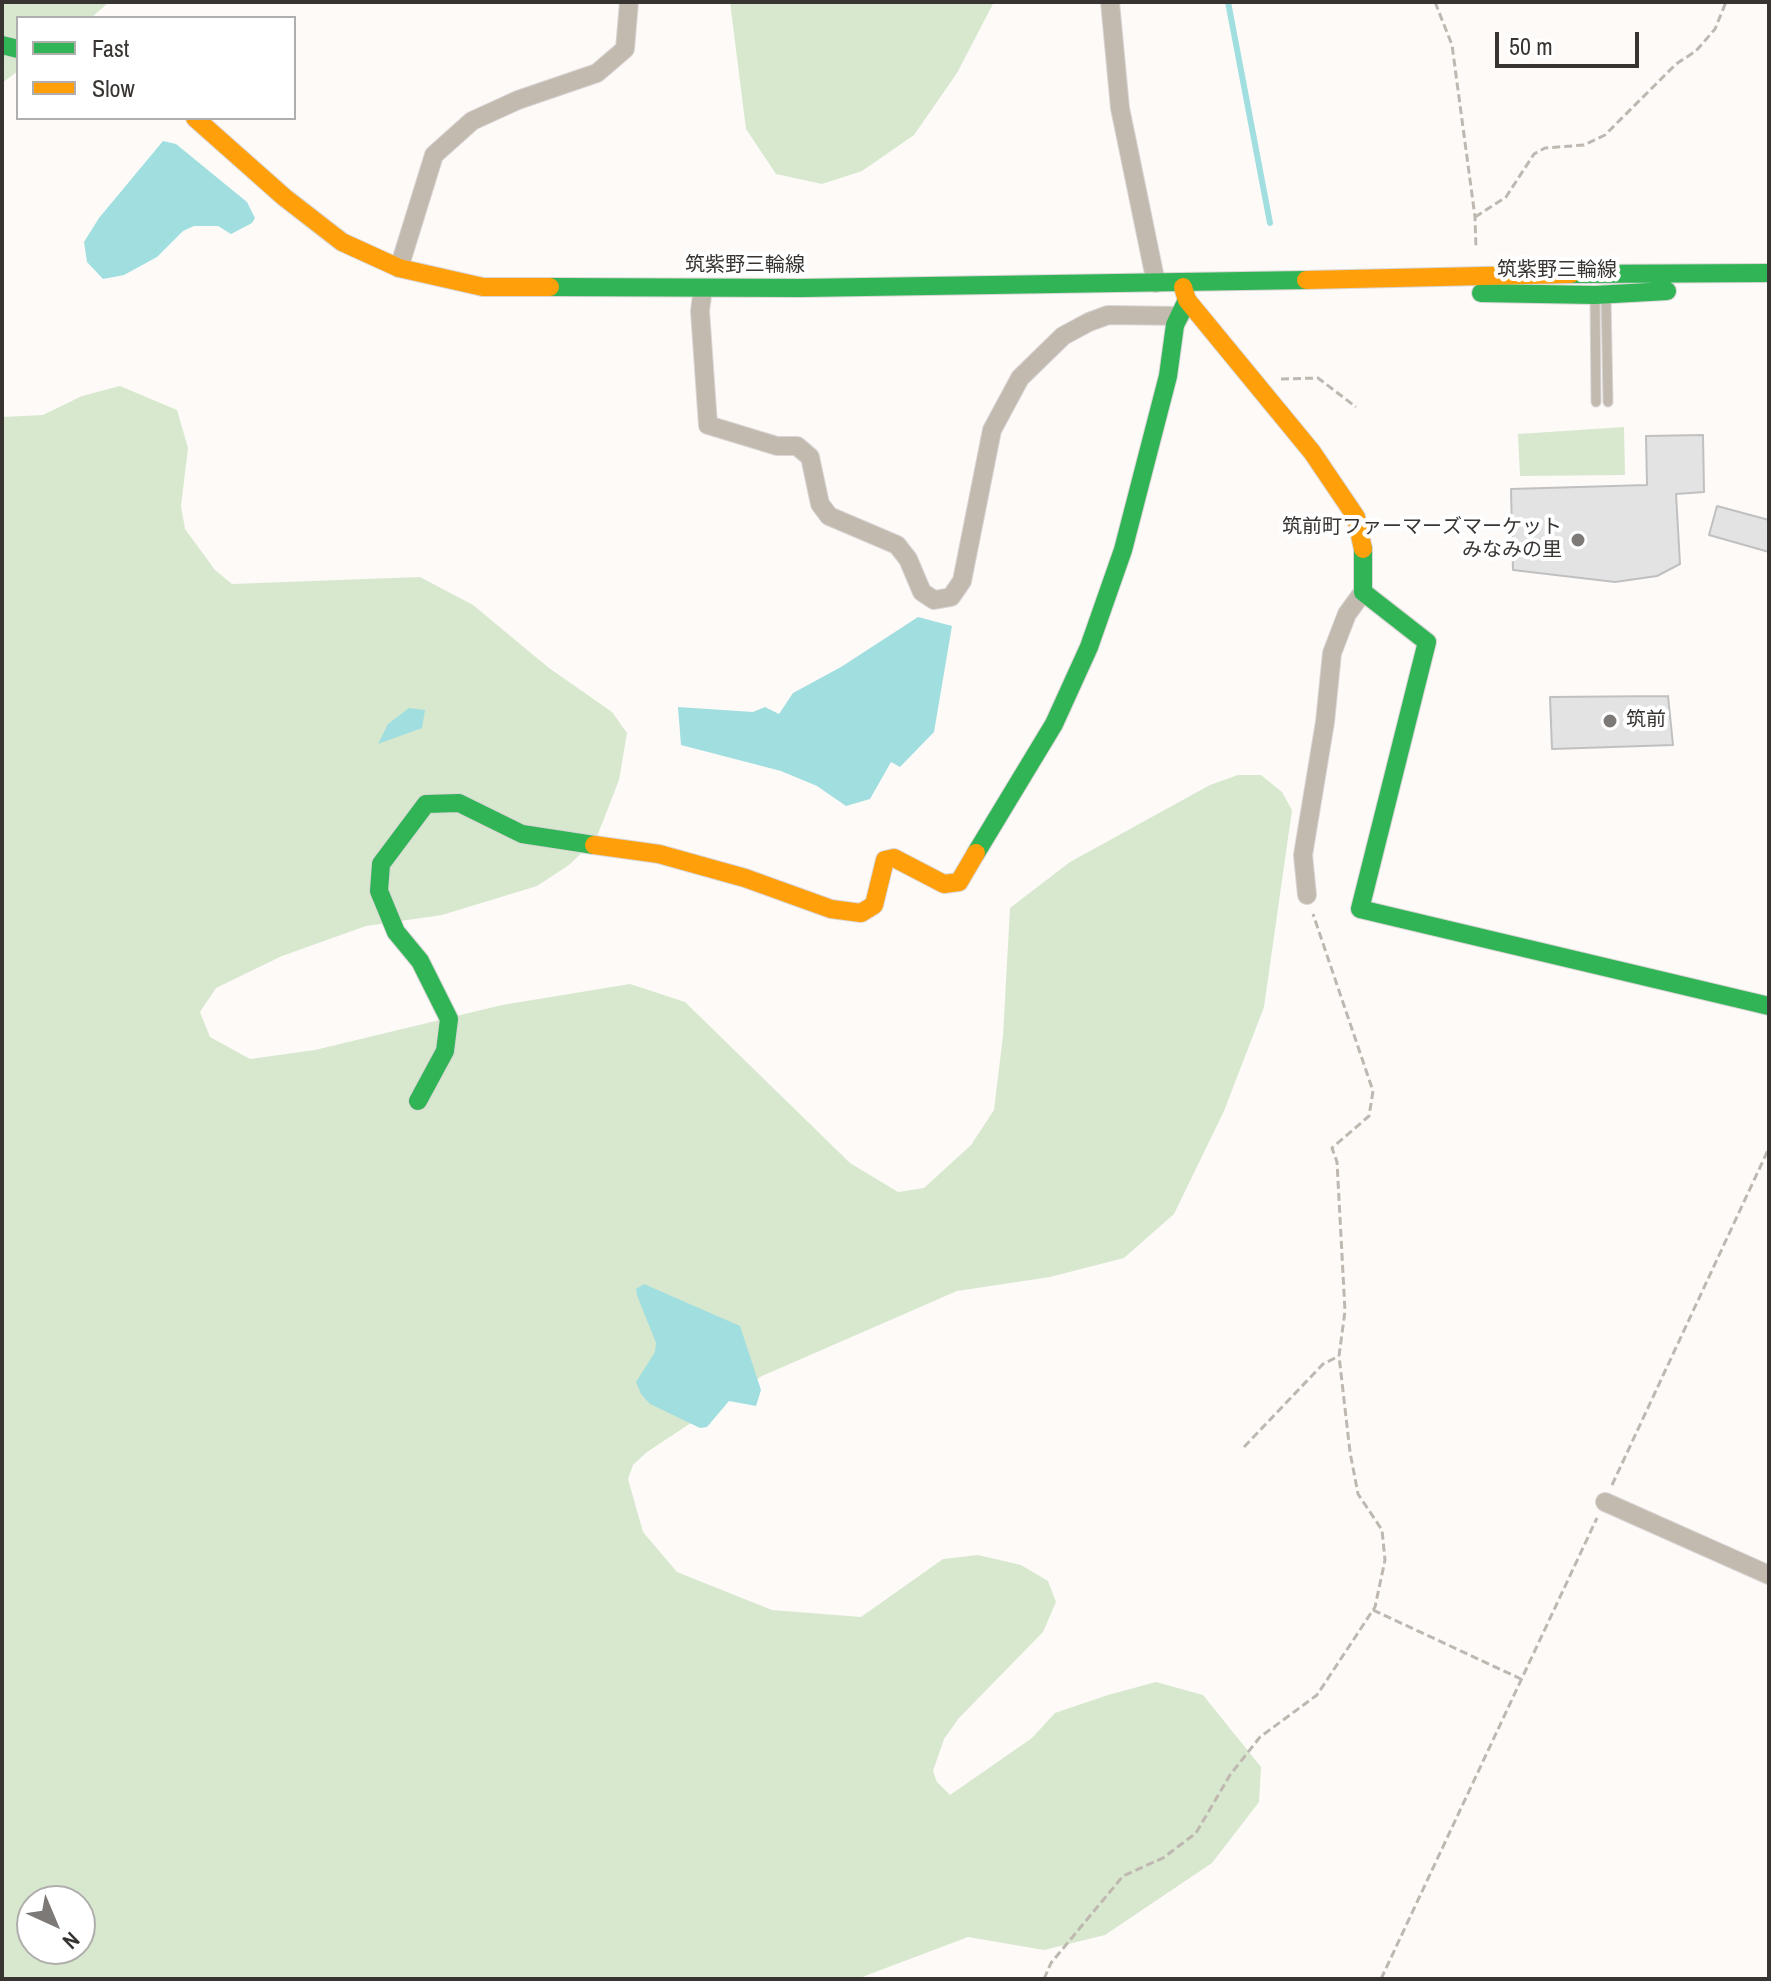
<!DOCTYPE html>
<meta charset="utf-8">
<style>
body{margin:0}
#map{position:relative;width:1771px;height:1981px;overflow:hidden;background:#fdfaf8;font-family:"Archivo Narrow",sans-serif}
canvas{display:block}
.frame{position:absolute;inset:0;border:4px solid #383432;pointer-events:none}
.legend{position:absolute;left:16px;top:16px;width:280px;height:104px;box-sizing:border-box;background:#fff;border:2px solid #afaead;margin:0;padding:10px 14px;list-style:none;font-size:24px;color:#383432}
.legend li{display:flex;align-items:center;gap:16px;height:40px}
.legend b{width:40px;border:2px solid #afaead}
.north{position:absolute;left:16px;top:1885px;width:80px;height:80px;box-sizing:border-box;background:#fff;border:2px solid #afaead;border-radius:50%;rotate:136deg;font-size:22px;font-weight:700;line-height:32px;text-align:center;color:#383432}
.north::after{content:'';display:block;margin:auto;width:28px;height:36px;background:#7d7977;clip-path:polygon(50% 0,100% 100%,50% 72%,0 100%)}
.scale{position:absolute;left:1495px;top:32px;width:144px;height:36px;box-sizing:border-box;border:4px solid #383432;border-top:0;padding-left:10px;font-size:24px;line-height:28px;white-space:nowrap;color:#383432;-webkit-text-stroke:6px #fff;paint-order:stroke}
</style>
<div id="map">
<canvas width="1771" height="1981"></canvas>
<div class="frame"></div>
<ul class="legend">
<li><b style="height:10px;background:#30b455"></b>Fast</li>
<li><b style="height:10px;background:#ff9f0a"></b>Slow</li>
</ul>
<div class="north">N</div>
<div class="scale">50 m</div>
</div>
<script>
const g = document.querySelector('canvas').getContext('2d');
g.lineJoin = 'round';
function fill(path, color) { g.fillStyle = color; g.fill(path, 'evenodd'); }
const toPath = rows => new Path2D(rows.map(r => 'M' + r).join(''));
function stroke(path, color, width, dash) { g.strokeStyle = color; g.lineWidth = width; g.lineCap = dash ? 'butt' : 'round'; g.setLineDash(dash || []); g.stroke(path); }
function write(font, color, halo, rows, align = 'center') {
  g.font = font + ' "Archivo Narrow","Noto Sans JP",sans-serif'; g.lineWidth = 8; g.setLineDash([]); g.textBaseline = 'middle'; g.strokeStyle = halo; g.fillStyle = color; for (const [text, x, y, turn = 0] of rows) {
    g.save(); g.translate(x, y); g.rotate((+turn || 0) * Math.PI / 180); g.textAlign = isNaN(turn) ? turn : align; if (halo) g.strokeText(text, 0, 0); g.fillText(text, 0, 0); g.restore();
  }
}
fill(toPath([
 [2,2,109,2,91,18,18,18,18,71,2,83],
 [730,2,994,2,957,73,914,135,862,171,822,184,776,174,746,129],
 [120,386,177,410,188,448,181,506,185,529,215,570,232,584,420,577,473,605,549,668,612,712,627,733,619,780,596,839,569,865,537,886,442,915,366,926,282,956,216,988,200,1012,210,1037,250,1059,315,1050,502,1005,630,984,685,1002,850,1163,898,1192,924,1188,971,1145,994,1110,1003,1036,1010,908,1070,862,1210,785,1238,775,1261,775,1282,792,1292,810,1264,1007,1224,1111,1174,1214,1124,1258,1050,1277,957,1291,762,1376,647,1452,633,1465,628,1479,643,1532,677,1572,772,1610,861,1617,943,1559,978,1555,1021,1565,1048,1581,1056,1602,1043,1632,959,1718,944,1739,933,1771,937,1782,950,1795,1032,1738,1055,1713,1108,1695,1156,1682,1203,1695,1261,1767,1259,1802,1212,1863,1105,1935,1044,1950,968,1937,857,1979,2,1979,2,417,43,415,82,396],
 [32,1901,80,1901,80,1949,32,1949],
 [1624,427,1625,475,1520,476,1518,434]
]), '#d8e8cf');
fill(toPath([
 [163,141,176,144,247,202,255,218,252,223,231,234,218,226,194,226,183,231,157,257,124,275,103,279,87,262,84,242,99,218],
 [918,617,952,626,934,732,900,767,891,762,870,799,846,806,817,786,781,771,681,745,678,707,753,712,765,707,779,714,793,693,841,667],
 [409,708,425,710,422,728,378,744,388,724],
 [644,1284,740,1326,761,1390,756,1406,729,1401,707,1427,700,1428,650,1404,641,1394,636,1382,655,1352,656,1343,637,1295,636,1289]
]), '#a1dedf');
stroke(toPath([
 [1228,2,1270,223]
]), '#a1dedf', 6);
const building = toPath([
 [1703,435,1704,492,1676,494,1680,564,1657,576,1615,582,1513,570,1511,489,1647,485,1646,436,1703,435],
 [1717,506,1769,520,1769,552,1709,535,1717,506],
 [1668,696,1673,745,1552,749,1550,697,1668,696]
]);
fill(building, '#e3e3e3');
stroke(building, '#c1c0c0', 2);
const lane = toPath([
 [1595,297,1596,402],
 [1606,299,1608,402]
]);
const street = toPath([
 [1110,2,1120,108,1156,283],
 [399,268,434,155,472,121,518,100,597,73,625,49,629,2],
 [703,288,700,311,708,425,777,446,797,446,810,457,820,504,829,516,897,545,908,559,922,592,934,600,951,597,962,581,992,430,1020,378,1063,336,1089,322,1108,315,1180,316],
 [1307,895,1303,855,1325,722,1332,653,1347,614,1363,592],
 [1605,1502,1769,1575]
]);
const fast = toPath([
 [2,45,18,49],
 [1571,274,1769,273],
 [550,287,802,288,1306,280],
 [1481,293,1595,295,1667,291],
 [1363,549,1363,592,1427,642,1360,909,1769,1006],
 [976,853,1054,724,1089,647,1123,550,1168,376,1175,325,1187,300],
 [418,1101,445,1051,449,1019,420,961,396,932,379,891,381,864,426,804,459,803,522,834,594,845]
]);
const slow = toPath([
 [195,118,284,197,342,242,399,268,483,287,550,287],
 [1306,280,1571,274],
 [1183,287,1187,300,1312,452,1356,517,1363,549],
 [594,845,659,854,745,878,831,909,861,913,874,905,885,860,894,858,944,884,959,882,976,853]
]);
stroke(lane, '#d9d6d5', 11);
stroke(street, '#d9d6d5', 20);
stroke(fast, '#d9d6d5', 20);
stroke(slow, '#d9d6d5', 20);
stroke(toPath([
 [1435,2,1452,45,1475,217,1476,249],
 [1475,217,1506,197,1534,154,1545,148,1584,145,1605,135,1676,64,1696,51,1715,29,1726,2],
 [1281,379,1318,378,1356,407],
 [1244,1447,1323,1364,1339,1356],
 [1612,1485,1769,1148],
 [1373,1610,1521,1679],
 [1044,1979,1051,1963,1123,1876,1163,1858,1196,1833,1230,1775,1260,1737,1317,1695,1375,1607,1385,1560,1382,1530,1358,1494,1350,1452,1339,1356,1345,1311,1337,1162,1332,1148,1369,1116,1373,1091,1313,914],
 [1381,1979,1597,1518]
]), '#beb8b1', 3, [8, 4]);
stroke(lane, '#c2b9af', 9);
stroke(street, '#c2b9af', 18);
stroke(fast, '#30b455', 18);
stroke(slow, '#ff9f0a', 18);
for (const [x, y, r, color] of [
 [1578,540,8,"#7d7977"],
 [1610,721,8,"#7d7977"]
]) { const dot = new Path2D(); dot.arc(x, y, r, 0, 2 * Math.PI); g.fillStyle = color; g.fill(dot); stroke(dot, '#fff', 3); }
write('20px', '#383432', '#fff', [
 ["筑紫野三輪線",745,266],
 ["筑紫野三輪線",1557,271]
]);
write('20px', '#383432', '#fff', [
 ["筑前町ファーマーズマーケット",1562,528],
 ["みなみの里",1562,551],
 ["筑前",1626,721,"left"]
], 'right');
</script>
